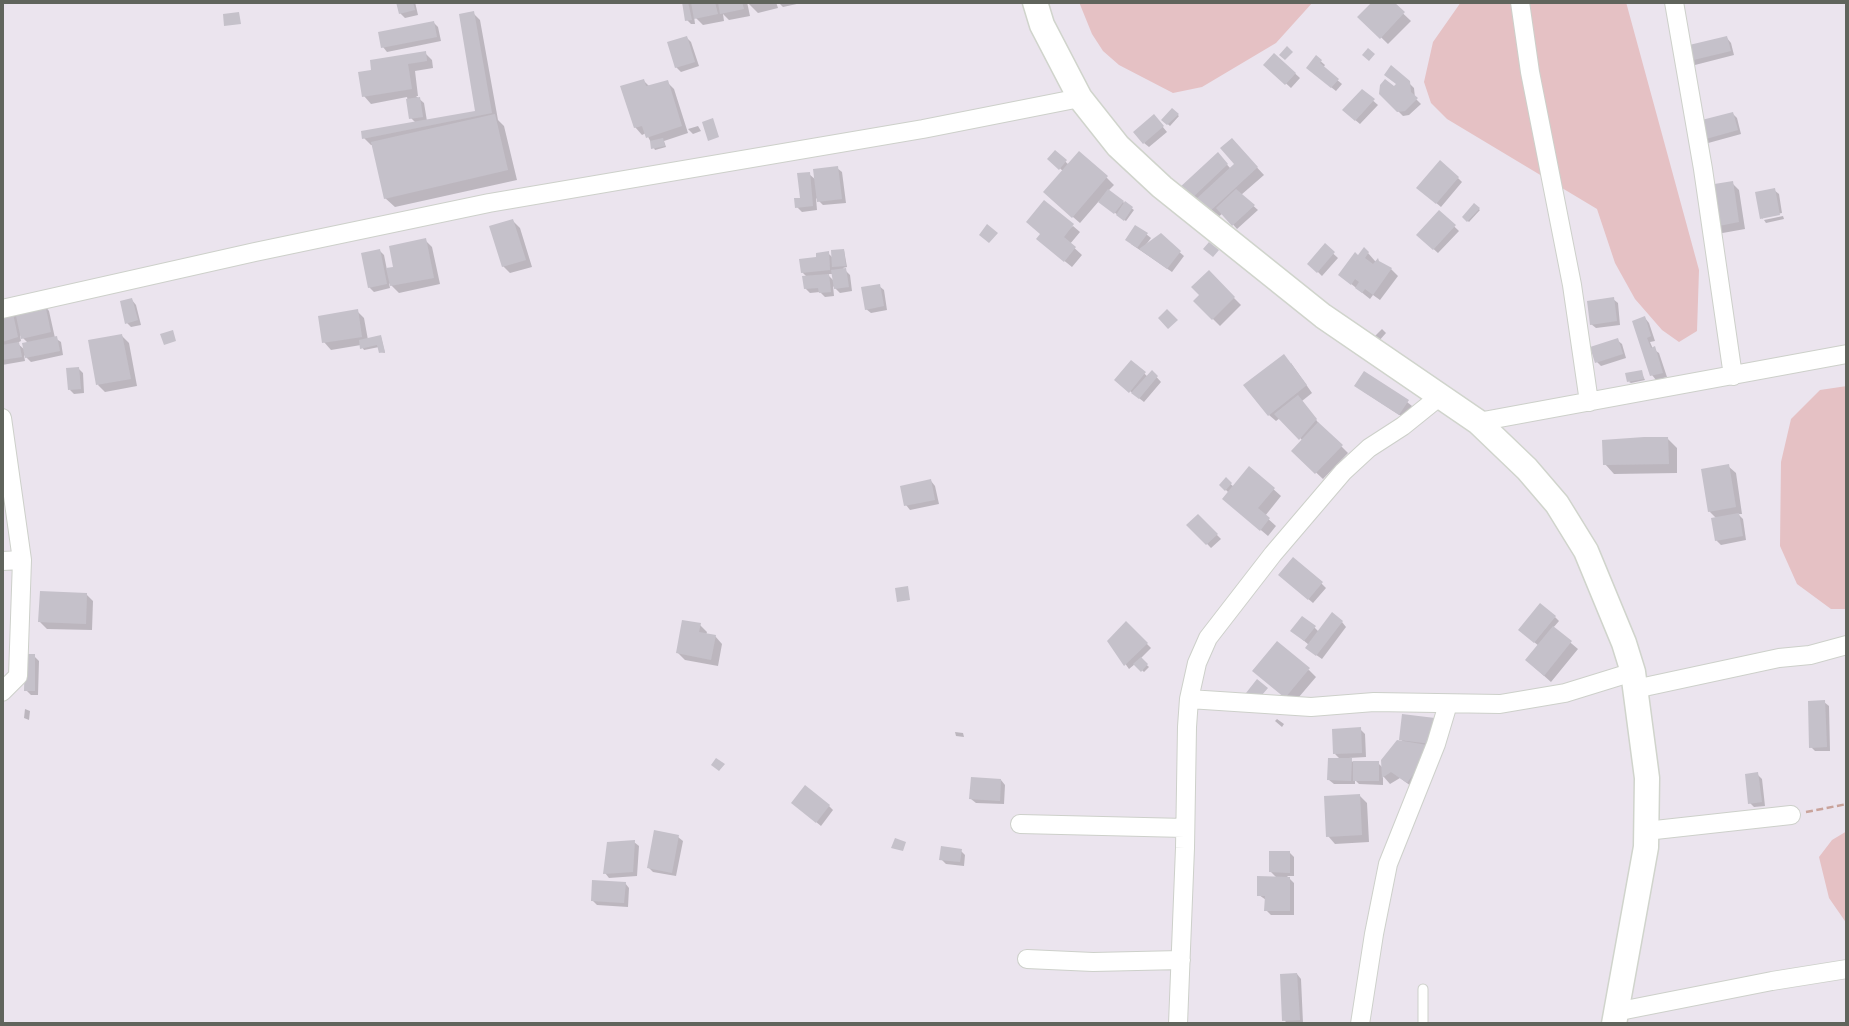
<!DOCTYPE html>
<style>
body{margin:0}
#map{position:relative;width:1849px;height:1026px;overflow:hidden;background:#ebe4ee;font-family:"Public Sans",sans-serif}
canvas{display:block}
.frame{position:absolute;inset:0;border:4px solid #60645c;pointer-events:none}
</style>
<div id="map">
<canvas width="1849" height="1026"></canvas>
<div class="frame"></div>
</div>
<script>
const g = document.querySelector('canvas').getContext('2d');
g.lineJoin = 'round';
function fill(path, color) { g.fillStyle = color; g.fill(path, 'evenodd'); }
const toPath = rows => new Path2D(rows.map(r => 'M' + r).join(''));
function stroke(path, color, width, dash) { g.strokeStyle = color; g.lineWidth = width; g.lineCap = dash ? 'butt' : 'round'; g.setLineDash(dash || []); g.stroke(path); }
fill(toPath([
 [1079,2,1313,2,1276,43,1202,87,1173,93,1119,65,1103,51,1092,34],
 [1461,2,1626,2,1699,270,1697,331,1679,342,1662,330,1635,299,1615,263,1597,209,1447,119,1431,103,1424,82,1433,42],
 [1847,386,1847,609,1831,609,1797,584,1780,546,1781,462,1791,419,1820,390],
 [1847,831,1847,924,1829,898,1819,857,1832,840]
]), '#e5c1c4');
fill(toPath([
 [398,2,415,2,418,15,405,18,400,13],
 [683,2,747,2,750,16,729,20,723,14,724,21,703,25,694,16,695,24,691,24,687,20],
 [747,2,776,2,778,8,758,13],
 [778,2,806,2,783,7],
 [1374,2,1391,2,1411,21,1388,44,1360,17],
 [473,13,480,20,498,120,504,126,517,180,395,207,385,198,374,145,371,145,364,138,416,123,411,118,407,97,371,104,364,96,360,74,425,53,432,60,433,68,415,71,418,96,416,96,424,103,427,121,477,113],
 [434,23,438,27,441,41,387,52,383,47],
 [687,38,691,42,699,66,681,72,676,67],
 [1727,38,1731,43,1734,55,1695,65,1690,60],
 [1275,55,1300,78,1291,88,1266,65],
 [1317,58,1325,65,1323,68,1342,84,1336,91,1312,72],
 [644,81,650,87,667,82,674,89,688,133,664,141,666,147,655,150,646,133,642,135,635,127],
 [1409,83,1414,88,1415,98,1421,104,1409,115,1403,116,1381,94,1395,88,1398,84],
 [1362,91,1378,105,1360,124,1348,114],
 [1172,110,1179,116,1170,126,1163,120],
 [1733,114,1737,118,1741,134,1701,145,1692,124],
 [1158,121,1167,132,1149,147,1144,143],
 [698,126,701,131,693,134,688,129],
 [1238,147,1264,175,1241,195,1258,210,1237,229,1223,213,1215,220,1180,189,1218,155,1231,169,1237,164],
 [1055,152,1069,165,1079,153,1107,178,1114,185,1108,191,1134,210,1126,221,1099,201,1080,223,1052,199,1063,171,1049,159],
 [837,168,842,172,846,203,823,205,816,198,817,210,802,212,797,207,809,174,816,180],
 [1458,178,1462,182,1441,207,1423,192],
 [1732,183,1739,190,1745,229,1717,234],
 [1774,190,1779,194,1782,213,1763,217,1763,219,1762,218],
 [1474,205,1480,210,1469,222,1464,217],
 [1439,212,1459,231,1438,253,1418,235],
 [1783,216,1784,219,1766,223,1764,220],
 [513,221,520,228,532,267,510,273,503,266],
 [1073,226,1080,232,1070,244,1082,255,1072,267,1046,246],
 [1146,234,1151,238,1145,246,1161,236,1184,256,1172,272,1131,244],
 [425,240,432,247,440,284,399,293,389,283,390,288,374,292,369,287,379,250,384,255,387,270,395,268],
 [1325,246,1338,258,1322,276,1309,263],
 [844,250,847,267,843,268,850,275,852,291,840,293,833,286,834,296,825,297,820,292,810,293,805,288,808,278,802,272,828,253,833,258],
 [827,274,834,274,835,282],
 [1368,253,1375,261,1391,269,1398,276,1380,300,1373,295,1370,299,1340,275,1359,257],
 [1209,273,1241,305,1220,326,1195,301,1201,295],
 [879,286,884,290,887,310,871,313,866,309],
 [1613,299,1618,303,1620,325,1596,328,1591,324],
 [132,300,136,305,141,325,131,327,127,323],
 [45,306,49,311,55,338,61,342,63,355,31,362,24,355,25,361,2,365,2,313],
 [20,335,29,344,25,350,17,343,21,341],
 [357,311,364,318,368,340,381,337,385,353,380,352,379,347,364,350,361,345,331,350,324,342],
 [1645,318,1649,323,1655,341,1650,342,1653,349,1659,353,1667,377,1656,380,1652,375,1634,322],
 [1382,329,1386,333,1378,342,1374,337],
 [122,336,129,343,137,386,105,392,98,385],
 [1617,340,1622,344,1626,358,1601,366,1597,362],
 [1132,362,1148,377,1152,372,1161,382,1144,402,1121,384],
 [1291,363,1312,393,1302,401,1320,425,1348,453,1323,479,1293,451,1303,441,1280,418,1276,421,1269,415],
 [78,368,83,373,84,393,74,394,70,390],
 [1641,372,1645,380,1631,383,1629,382],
 [1361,390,1407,402,1412,406,1404,418],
 [1667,438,1677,448,1677,473,1614,474,1605,464],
 [1728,466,1736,473,1742,514,1738,514,1743,519,1746,540,1721,545,1716,540,1717,519,1709,511],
 [1250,468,1281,496,1265,516,1276,526,1268,536,1231,505,1229,493,1221,485,1226,480,1234,487],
 [931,481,935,486,939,504,910,510,906,505],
 [1198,516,1221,539,1211,548,1189,525],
 [1285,579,1321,583,1326,588,1313,603],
 [86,594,93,601,92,630,47,629,40,622],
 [1555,617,1559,621,1553,628,1578,649,1551,682,1534,667,1539,646,1524,634],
 [1342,622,1346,627,1322,659,1312,652,1309,645,1297,635,1314,627,1319,632],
 [1126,623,1151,648,1140,659,1149,667,1144,672,1135,664,1129,669,1109,641],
 [700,625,707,632,706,635,715,636,722,644,718,666,685,660,678,653],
 [34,656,39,661,38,695,31,695,26,690],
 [1309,670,1316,677,1293,704,1262,678],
 [1824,702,1829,706,1830,751,1815,751,1811,747],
 [25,709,30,711,29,720,24,718],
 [1277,719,1284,724,1282,727,1275,721],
 [1434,720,1415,789,1400,778,1390,784,1383,776,1383,785,1359,784,1355,780,1355,784,1334,784,1329,780,1341,760,1335,754,1360,729,1365,734,1366,757,1349,758,1354,763,1378,763,1383,768,1405,743,1400,739],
 [955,732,963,733,964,737,956,736],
 [1757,774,1762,779,1765,806,1754,807,1750,803],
 [1001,780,1005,785,1004,804,976,803,971,799],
 [1360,796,1367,803,1369,842,1335,844,1328,836],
 [829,806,833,810,821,826,798,807],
 [678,837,683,841,676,876,653,872,649,868],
 [634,842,639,846,637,876,609,878,605,873],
 [961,851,965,855,964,866,946,864,941,859],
 [1290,853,1294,857,1294,876,1287,876,1294,883,1294,915,1271,915,1266,910,1266,900,1259,895,1277,878,1271,872],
 [625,883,629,888,628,907,597,905,593,901],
 [1297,974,1301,979,1303,1023,1288,1024,1284,1020]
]), '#0003');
fill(toPath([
 [396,2,413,2,415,10,399,14],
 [682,2,688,2,692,20,685,21],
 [691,2,715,2,718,14,694,19],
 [718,2,742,2,744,9,720,14],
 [1372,2,1394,2,1405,12,1380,39,1357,17],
 [474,11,492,113,362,139,361,131,475,111,459,14],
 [239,12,241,24,224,26,223,14],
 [434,21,437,37,381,48,378,32],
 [687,36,695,62,675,68,667,42],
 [1727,36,1731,51,1689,61,1685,46],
 [1287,46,1293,52,1285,60,1279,55],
 [1368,48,1375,54,1369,61,1362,55],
 [426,51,427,61,408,64,412,89,362,97,358,72,371,70,370,60],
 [1274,53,1296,73,1285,85,1263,65],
 [1316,55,1322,60,1320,63,1339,79,1331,88,1306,68],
 [1391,65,1410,81,1411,92,1418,98,1405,111,1397,112,1379,94,1380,85,1385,79,1394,86,1396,84,1384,75],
 [644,79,646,86,668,80,682,126,646,138,642,126,634,128,620,86],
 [1362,89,1375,99,1355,121,1342,110],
 [420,97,423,117,409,119,406,99],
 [1172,108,1179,114,1167,125,1161,120],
 [1733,112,1738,130,1695,142,1690,123],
 [495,114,508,170,384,199,371,142],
 [1154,114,1164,126,1143,144,1133,132],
 [713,118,719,137,708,141,702,122],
 [663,138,665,146,651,149,650,141],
 [1232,138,1258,167,1207,214,1194,201,1234,164,1220,148],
 [1055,150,1067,160,1059,170,1047,159],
 [1079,151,1108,176,1072,218,1043,192],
 [1218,152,1228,164,1189,201,1178,189],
 [1440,160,1459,177,1436,204,1416,188],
 [838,166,842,199,817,202,813,169],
 [810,172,813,206,795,208,794,198,800,198,797,173],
 [1733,181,1739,222,1708,228,1702,186],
 [1775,188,1780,215,1760,219,1755,192],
 [1108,189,1124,201,1114,214,1098,202],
 [1236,189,1255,205,1232,226,1216,208],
 [1044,200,1074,224,1064,237,1076,247,1064,262,1036,239,1040,234,1026,222],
 [1125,201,1133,207,1124,221,1116,215],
 [1474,203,1480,208,1467,222,1462,217],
 [1439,210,1456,225,1433,250,1416,235],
 [513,219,526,260,502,267,489,226],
 [987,224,998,233,989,243,979,235],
 [1135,225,1148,233,1137,248,1125,240],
 [1161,233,1181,251,1167,269,1139,249],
 [426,238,434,278,390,286,386,268,393,267,389,246],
 [1209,242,1219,250,1213,257,1203,249],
 [1325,243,1335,252,1317,273,1307,264],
 [1364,247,1369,252,1365,258,1373,264,1378,258,1379,261,1392,268,1373,295,1365,289,1362,293,1355,288,1359,282,1355,279,1351,285,1338,275,1355,252,1358,255],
 [380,249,387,284,368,288,361,253],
 [844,249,846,266,832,267,831,250],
 [829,251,830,270,801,273,799,259,816,257,816,253],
 [846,268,849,287,834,289,831,270],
 [1209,270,1235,297,1212,320,1193,301,1199,295,1191,287],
 [829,274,831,292,819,293,818,288,804,289,802,276],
 [880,284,884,306,865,310,861,287],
 [1614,297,1617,321,1590,325,1587,301],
 [132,298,138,320,125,324,120,301],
 [45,304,51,332,21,339,15,311],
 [12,309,18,337,2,342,2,311],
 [358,309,362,337,322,343,318,316],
 [1167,309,1178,320,1168,329,1158,318],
 [1645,316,1651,336,1647,338,1651,348,1655,346,1663,373,1650,376,1632,321],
 [173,330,176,341,164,345,160,334],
 [122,334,131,379,96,385,88,340],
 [381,335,385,352,379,353,377,345,360,349,359,340],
 [57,336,60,351,25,358,22,343],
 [1618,338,1623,354,1595,363,1590,347],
 [19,342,22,357,2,360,2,345],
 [1284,354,1307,385,1268,416,1243,385],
 [1131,360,1146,372,1129,393,1114,380],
 [79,367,81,389,68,390,66,368],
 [1152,370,1158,376,1139,399,1131,393],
 [1642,370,1644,379,1627,382,1625,373],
 [1364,371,1409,400,1399,415,1354,386],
 [1298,395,1317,419,1299,440,1274,414],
 [1318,422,1343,445,1315,474,1291,451],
 [1644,437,1668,437,1669,464,1603,465,1602,440],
 [1729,464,1736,507,1708,512,1701,469],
 [1249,466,1275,488,1258,508,1270,518,1260,531,1222,499],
 [1226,477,1232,483,1225,491,1219,485],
 [931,479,935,500,904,506,900,486],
 [1739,513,1743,536,1715,541,1711,518],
 [1198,514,1218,534,1206,545,1186,525],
 [1293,557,1323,582,1308,600,1278,575],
 [908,586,910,600,897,602,895,588],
 [40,591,87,593,86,624,38,622],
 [1540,603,1556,616,1534,643,1518,630],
 [1332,612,1343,621,1316,656,1305,648],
 [1302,616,1316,626,1304,641,1290,631],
 [682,620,701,623,699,632,716,635,711,660,676,653],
 [1126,621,1148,643,1124,666,1107,641],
 [1553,626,1572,641,1544,676,1525,660],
 [1277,641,1310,668,1285,698,1252,671],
 [25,654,35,654,35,691,24,691],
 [1141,657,1148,664,1141,672,1133,664],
 [1257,679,1268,688,1256,702,1246,693],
 [1825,700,1827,747,1809,748,1808,701],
 [1402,714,1435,718,1432,744,1399,740],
 [1361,727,1362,753,1333,754,1332,729],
 [1397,740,1433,746,1407,783,1391,772,1382,778,1381,760],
 [716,758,725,764,719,771,711,765],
 [1328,758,1352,758,1351,781,1327,780],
 [1353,761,1379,761,1379,781,1353,781],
 [1758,772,1762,802,1748,804,1745,774],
 [971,777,1001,779,1000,801,969,799],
 [805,785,830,805,816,823,791,803],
 [1360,794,1362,835,1326,837,1324,796],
 [654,830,679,835,672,873,647,868],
 [895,838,906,842,903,851,891,848],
 [635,840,633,872,603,874,607,842],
 [941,846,962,849,960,862,939,860],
 [1269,851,1290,851,1290,873,1269,872],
 [1257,876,1290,877,1290,911,1264,911,1265,896,1257,896],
 [592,880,626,882,624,903,591,901],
 [1297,973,1300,1020,1282,1021,1280,974]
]), '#c5c1ca');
const service = toPath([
 [1423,1024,1423,989]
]);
const minor = toPath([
 [1520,2,1530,72,1572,285,1589,402],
 [1674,2,1703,169,1733,376],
 [2,309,255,252,489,203,923,129,1080,98],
 [2,418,22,560,18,676,2,692],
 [1478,422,1847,354],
 [2,561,22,560],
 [1635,689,1779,658,1810,655,1847,645],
 [1189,699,1311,707,1374,702,1500,704,1565,693,1633,672],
 [1020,824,1185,828],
 [1646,831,1791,815],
 [1027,959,1093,962,1181,960],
 [1615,1012,1772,981,1847,969],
 [1178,1024,1185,848,1187,727,1189,699,1197,663,1208,638,1273,554,1343,472,1369,448,1403,426,1439,397],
 [1360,1024,1374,934,1388,864,1436,744,1448,704]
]);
const secondary = toPath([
 [1035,2,1042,25,1080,98,1118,146,1162,187,1323,316,1478,422,1527,469,1557,504,1586,551,1624,643,1633,672,1647,778,1646,847,1614,1024]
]);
stroke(service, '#cdd0ca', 11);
stroke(minor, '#cdd0ca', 20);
stroke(secondary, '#d0d4cc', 27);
stroke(toPath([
 [1806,812,1847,804]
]), '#c9a39b', 2.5, [7, 3.5]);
stroke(service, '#fff', 9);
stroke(minor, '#fff', 18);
stroke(secondary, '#fff', 24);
</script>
